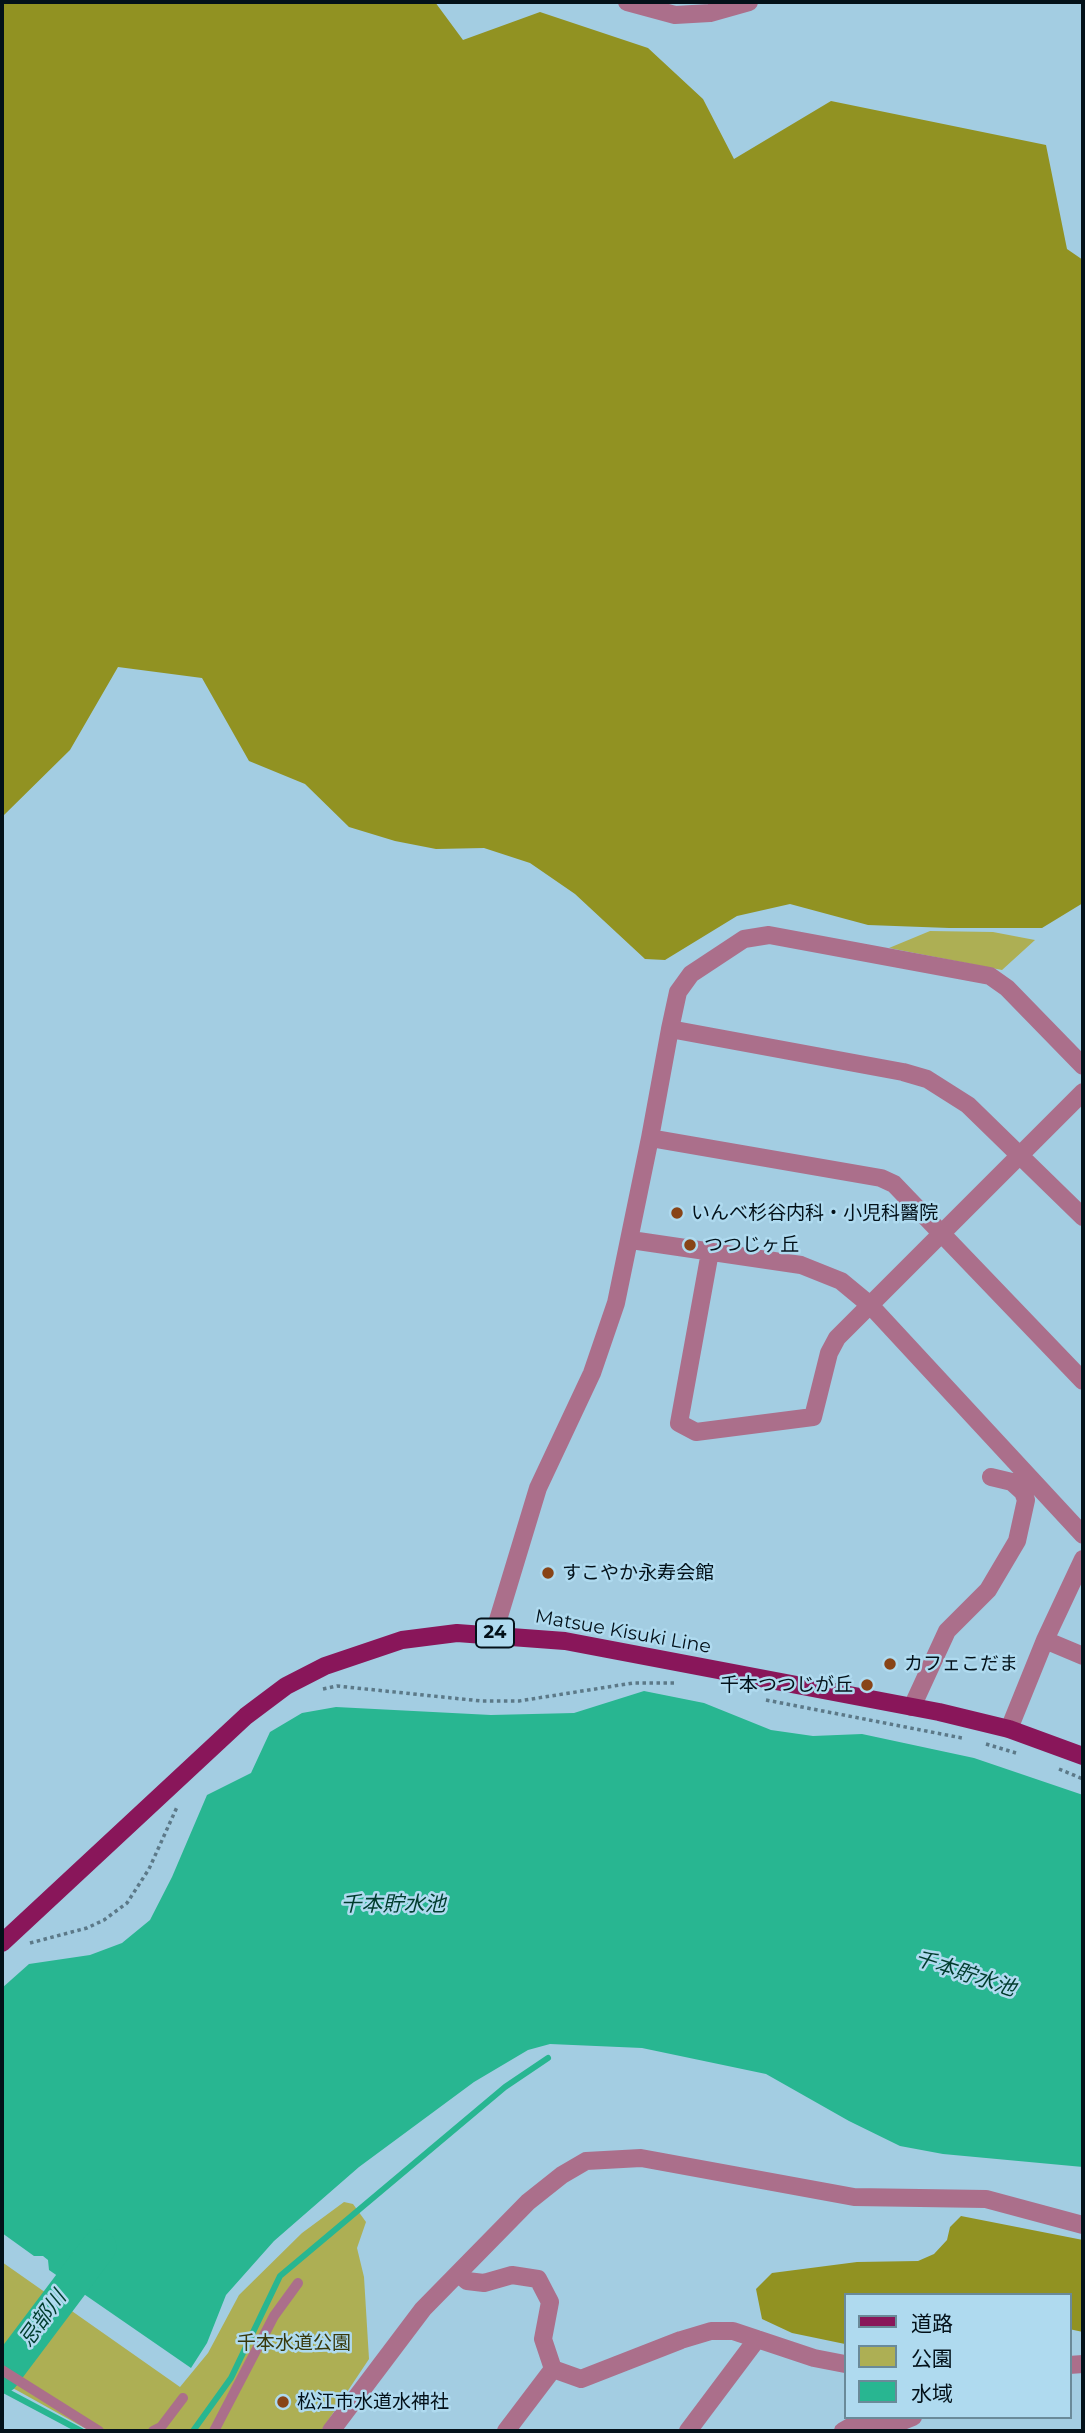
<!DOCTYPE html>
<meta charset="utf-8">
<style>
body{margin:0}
#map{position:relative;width:1085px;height:2433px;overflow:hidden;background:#a3cde2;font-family:Montserrat,"Noto Sans JP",sans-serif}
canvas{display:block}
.frame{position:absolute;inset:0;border:4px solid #031119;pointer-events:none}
.legend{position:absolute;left:844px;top:2293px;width:228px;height:126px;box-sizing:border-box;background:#afdaef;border:2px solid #6a8a99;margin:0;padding:9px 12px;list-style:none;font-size:21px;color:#031119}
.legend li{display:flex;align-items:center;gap:14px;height:35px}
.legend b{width:35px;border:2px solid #6a8a99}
</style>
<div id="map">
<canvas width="1085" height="2433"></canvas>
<div class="frame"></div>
<ul class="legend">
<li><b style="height:9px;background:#89165a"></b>道路</li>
<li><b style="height:19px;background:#adaf54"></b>公園</li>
<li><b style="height:19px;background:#28b691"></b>水域</li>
</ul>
</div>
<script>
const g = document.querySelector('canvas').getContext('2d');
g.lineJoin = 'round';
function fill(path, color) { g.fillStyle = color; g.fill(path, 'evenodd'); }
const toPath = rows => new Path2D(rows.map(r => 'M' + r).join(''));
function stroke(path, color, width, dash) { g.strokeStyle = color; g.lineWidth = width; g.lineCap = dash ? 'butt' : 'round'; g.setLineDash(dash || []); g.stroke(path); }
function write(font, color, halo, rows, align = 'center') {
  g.font = font + ' Montserrat,"Noto Sans JP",sans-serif'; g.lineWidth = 5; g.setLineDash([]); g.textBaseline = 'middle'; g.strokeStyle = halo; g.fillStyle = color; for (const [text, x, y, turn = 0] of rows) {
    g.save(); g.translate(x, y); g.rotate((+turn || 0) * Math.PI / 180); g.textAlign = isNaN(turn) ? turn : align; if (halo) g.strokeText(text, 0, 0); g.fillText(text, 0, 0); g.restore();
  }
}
fill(toPath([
 [930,931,993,932,1035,940,1002,970,889,948],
 [344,2202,353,2204,366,2222,357,2248,364,2277,369,2359,321,2431,90,2431,2,2382,2,2262,180,2387,208,2353,239,2295,302,2233]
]), '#adaf54');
fill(toPath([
 [2,2,435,2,463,40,540,12,648,48,703,99,734,159,831,101,1046,145,1067,249,1083,260,1083,903,1042,928,949,928,868,925,790,904,737,916,665,960,645,959,575,894,530,863,484,848,436,849,395,841,349,827,305,784,249,761,202,678,118,667,70,750,2,817],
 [961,2216,1083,2240,1083,2332,1069,2329,1069,2295,845,2295,845,2344,792,2333,762,2319,756,2289,772,2273,857,2262,918,2261,934,2254,947,2240,950,2227]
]), '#919222');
fill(toPath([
 [644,1691,704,1703,771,1730,813,1736,862,1734,974,1758,1083,1795,1083,2167,943,2154,900,2146,849,2121,766,2074,642,2048,550,2044,528,2050,474,2082,359,2167,274,2241,226,2295,207,2343,191,2368,49,2270,48,2260,43,2256,34,2256,2,2233,2,1988,29,1964,90,1955,122,1943,150,1920,172,1877,207,1795,251,1773,270,1732,302,1713,336,1707,491,1715,574,1713]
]), '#28b691');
stroke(toPath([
 [2,2389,81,2431],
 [193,2431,231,2378,280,2276,505,2087,548,2058]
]), '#28b691', 6);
stroke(toPath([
 [2,2376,99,2247]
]), '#28b691', 35);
stroke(toPath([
 [323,1689,337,1686,481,1701,519,1701,633,1683,676,1683],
 [766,1700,962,1738],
 [986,1744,1016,1753],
 [1059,1769,1083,1779],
 [30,1943,87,1928,104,1920,127,1903,149,1869,177,1807]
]), '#5c7988', 3.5, [3.5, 3.5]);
stroke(toPath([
 [2,2370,99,2431],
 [153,2431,161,2427,183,2398],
 [214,2431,274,2316,298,2283]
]), '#ab6f8b', 10);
stroke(toPath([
 [627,2,675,15,710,13,749,2],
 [670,1029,678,992,691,974,744,939,769,935,990,976,1007,988,1083,1066],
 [650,1138,670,1029,903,1072,927,1079,968,1105,1083,1217],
 [631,1240,801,1265,841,1281,870,1305,1083,1535],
 [710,1252,679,1423,696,1432,813,1417,829,1353,837,1338,1083,1092],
 [494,1633,538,1488,592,1373,616,1303,650,1138,881,1178,894,1184,1083,1381],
 [1045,1640,1083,1656],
 [912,1707,947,1631,988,1590,1017,1541,1026,1500,1023,1492,1012,1482,991,1477],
 [1009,1729,1045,1640,1083,1559],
 [459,2274,467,2281,484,2283,512,2275,538,2279,550,2302,543,2339,553,2369],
 [1069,2365,1083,2364],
 [553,2369,581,2379,681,2340,711,2331,733,2331,814,2358,845,2364],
 [331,2431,423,2309,528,2202,562,2175,586,2161,641,2158,854,2197,986,2199,1083,2225],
 [506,2431,553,2369],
 [688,2431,757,2339],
 [843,2431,850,2427,898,2423,913,2417]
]), '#ab6f8b', 18);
stroke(toPath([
 [2,1943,246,1716,286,1686,325,1666,402,1640,457,1633,565,1641,939,1712,1009,1729,1083,1756]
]), '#89165a', 18);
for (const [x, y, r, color] of [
 [677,1213,7,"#884417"],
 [690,1245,7,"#884417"],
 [548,1573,7,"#884417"],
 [890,1664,7,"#884417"],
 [867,1685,7,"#884417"],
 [283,2402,7,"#884417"]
]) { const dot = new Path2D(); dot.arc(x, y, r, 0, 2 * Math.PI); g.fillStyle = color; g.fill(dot); stroke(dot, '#afdaef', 2.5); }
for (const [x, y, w] of [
 [495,1633,38]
]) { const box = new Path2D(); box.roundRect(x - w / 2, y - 14.5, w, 29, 5); g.fillStyle = '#afdaef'; g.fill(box); stroke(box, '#031119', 2); }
write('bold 18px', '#031119', null, [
 ["24",495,1633]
]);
write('19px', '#031119', '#afdaef', [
 ["いんべ杉谷内科・小児科醫院",691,1213],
 ["つつじヶ丘",704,1245],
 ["すこやか永寿会館",562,1573],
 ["カフェこだま",904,1664],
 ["千本つつじが丘",853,1685,"right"],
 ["松江市水道水神社",297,2402]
], 'left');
write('19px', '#031119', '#afdaef', [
 ["Matsue Kisuki Line",623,1632,10]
]);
write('19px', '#38390c', '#afdaef', [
 ["千本水道公園",294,2343]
]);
write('italic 21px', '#003c2d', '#afdaef', [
 ["千本貯水池",393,1905],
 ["千本貯水池",965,1974,18],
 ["忌部川",43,2319,-54]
]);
</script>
